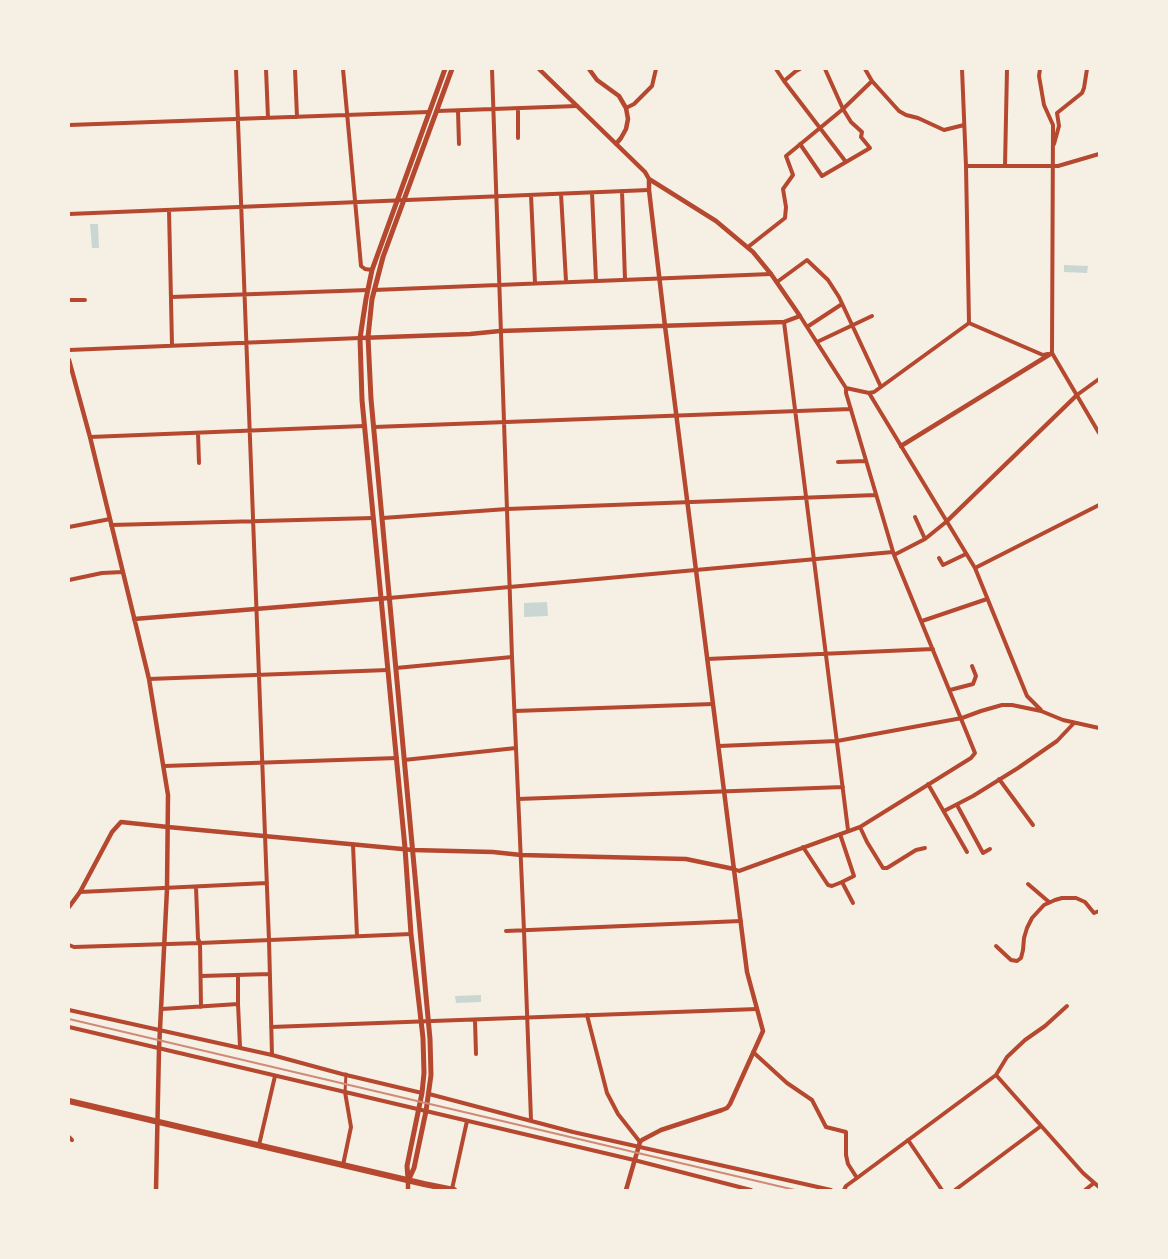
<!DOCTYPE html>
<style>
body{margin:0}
#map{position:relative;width:1168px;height:1259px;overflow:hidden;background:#f6efe4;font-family:Poppins,sans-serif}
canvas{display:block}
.frame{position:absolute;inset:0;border:70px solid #f6efe4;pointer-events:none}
</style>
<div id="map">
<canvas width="1168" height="1259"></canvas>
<div class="frame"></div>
</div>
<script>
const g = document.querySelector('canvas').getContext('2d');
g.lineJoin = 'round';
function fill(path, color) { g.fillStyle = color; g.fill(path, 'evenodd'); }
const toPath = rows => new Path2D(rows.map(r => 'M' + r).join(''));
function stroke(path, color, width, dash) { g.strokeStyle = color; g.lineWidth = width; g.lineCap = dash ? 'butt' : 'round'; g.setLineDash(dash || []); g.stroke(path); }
fill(toPath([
 [90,224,98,224,99,248,92,248],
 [1064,265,1088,266,1087,273,1064,272],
 [547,602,548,616,524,617,524,603],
 [481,995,481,1002,456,1003,455,996]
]), '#c9d6d2');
stroke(toPath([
 [345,1092,346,1074]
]), '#b5482f', 3);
stroke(toPath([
 [236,69,269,940,272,1055],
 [266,69,268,118],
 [295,69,297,117],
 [343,69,361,266,365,269,372,270],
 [492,69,512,657,524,931,531,1120],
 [776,69,784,81],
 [800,69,796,71,784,81,846,162],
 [865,69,872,81,899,111,906,115,918,118,944,130,964,125],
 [962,69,966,166,969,323],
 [1040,69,1039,76,1044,105,1053,125,1052,353,1099,433],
 [626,108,634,104,652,86,656,69],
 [518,109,518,138],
 [437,111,577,106],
 [458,111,459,144],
 [69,125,429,112],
 [800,144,822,176,870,148,861,137,862,132,851,122,843,109,825,69],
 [1054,144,1059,126,1057,113,1082,93,1084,88,1087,69],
 [966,166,1058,166,1099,154],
 [1005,166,1007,69],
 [622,191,625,280],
 [592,193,596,281],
 [561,194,566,281],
 [531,195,535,283],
 [169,210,172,345],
 [69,214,649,190],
 [748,247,785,218,786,207,783,189,793,175,786,156,843,109,872,81],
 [777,282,807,260,828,280,839,297,881,387],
 [374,290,771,274],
 [171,297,368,290],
 [69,300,85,300],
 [784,322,848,830],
 [969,323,1043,355,1048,354],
 [807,327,842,304],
 [817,342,872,316],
 [69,350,360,338],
 [846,388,869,393,874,392,969,323],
 [869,393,975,568,1027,696,1041,710],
 [1077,395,1099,379],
 [374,427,851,409],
 [198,433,199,463],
 [90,437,364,426],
 [838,462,866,461],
 [915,517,925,539],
 [383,518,507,509,876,495],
 [111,525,373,518],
 [69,527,110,519],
 [894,555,925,539,946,522],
 [939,558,943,565,966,554],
 [975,568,1099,505],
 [69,580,102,573,123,572],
 [389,598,893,552],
 [922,621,987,599],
 [707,659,933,649],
 [396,668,512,657],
 [149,679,388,670],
 [950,690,973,684,976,676,972,666],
 [515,711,713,704],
 [719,746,837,741,962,718,981,711,1002,705,1012,705,1041,711,1063,720,1099,728],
 [404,760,516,748],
 [164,766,397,758],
 [999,779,1033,825],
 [928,784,967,852],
 [518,799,843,787],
 [957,805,983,853,990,849],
 [944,811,973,796,1018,768,1057,741,1074,723],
 [860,827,867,842,883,868,887,868,916,850,925,848],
 [353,845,357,936],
 [803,847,828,885,832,886,842,882,854,876,840,834],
 [734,869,739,871,860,827,971,758,975,753,894,555,846,393,846,388,800,316],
 [842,882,853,903],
 [1028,884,1049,902],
 [196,887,198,939,200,943,201,1007],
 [80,892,267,883],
 [506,931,741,921],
 [69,945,74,947,200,943,411,934],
 [996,946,1011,960,1017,961,1021,958,1023,950,1024,938,1027,928,1032,918,1044,905,1055,900,1062,898,1076,898,1085,902,1094,913,1099,911],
 [238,975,238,1004],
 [201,976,270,974],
 [162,1009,238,1004,240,1047],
 [69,1010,272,1055,342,1074,422,1093],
 [587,1015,607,1093,618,1114,640,1142],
 [475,1020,476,1054],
 [69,1027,634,1160,751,1190],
 [271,1027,757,1009],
 [753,1052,787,1083,812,1100,826,1127,846,1132,846,1155,848,1164,857,1178],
 [996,1075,1007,1057,1025,1040,1045,1026,1067,1006],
 [429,1094,573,1132,831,1190],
 [69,1137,72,1140],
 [908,1140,942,1190],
 [259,1145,275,1076],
 [343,1165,351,1127,345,1092],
 [452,1189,467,1121],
 [844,1190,846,1186,857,1178,996,1075,1083,1173,1099,1187],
 [955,1190,1041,1126],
 [1085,1190,1094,1183]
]), '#b5482f', 4);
stroke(toPath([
 [589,69,597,80,619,96,626,108,628,119,626,129,621,138,616,144],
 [360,338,470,334,500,331,784,322,800,316,771,274,753,252,716,221,649,179,645,172,539,69],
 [69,360,90,437,149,679,168,795,167,889,159,1049,156,1190],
 [901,446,1052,353],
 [946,522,1077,395],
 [134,619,389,598],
 [69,907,80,892,112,832,121,822,168,827,413,850,493,852,521,855,686,859,734,869],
 [408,1190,408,1181],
 [626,1190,640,1142,642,1140,661,1130,722,1110,727,1108,730,1104,763,1031,747,972,665,326,649,190,649,179]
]), '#b5482f', 4.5);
stroke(toPath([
 [408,1179,407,1166,422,1093,424,1073,423,1038,411,934,405,848,362,400,360,338,366,299,372,270,445,69],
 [408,1181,414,1168,426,1111,431,1075,430,1039,371,399,368,337,372,299,383,257,452,69]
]), '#b5482f', 5);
stroke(toPath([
 [69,1101,424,1184,454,1190]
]), '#b5482f', 6);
stroke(toPath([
 [69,1019,795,1190]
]), '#cf8b77', 2);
</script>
